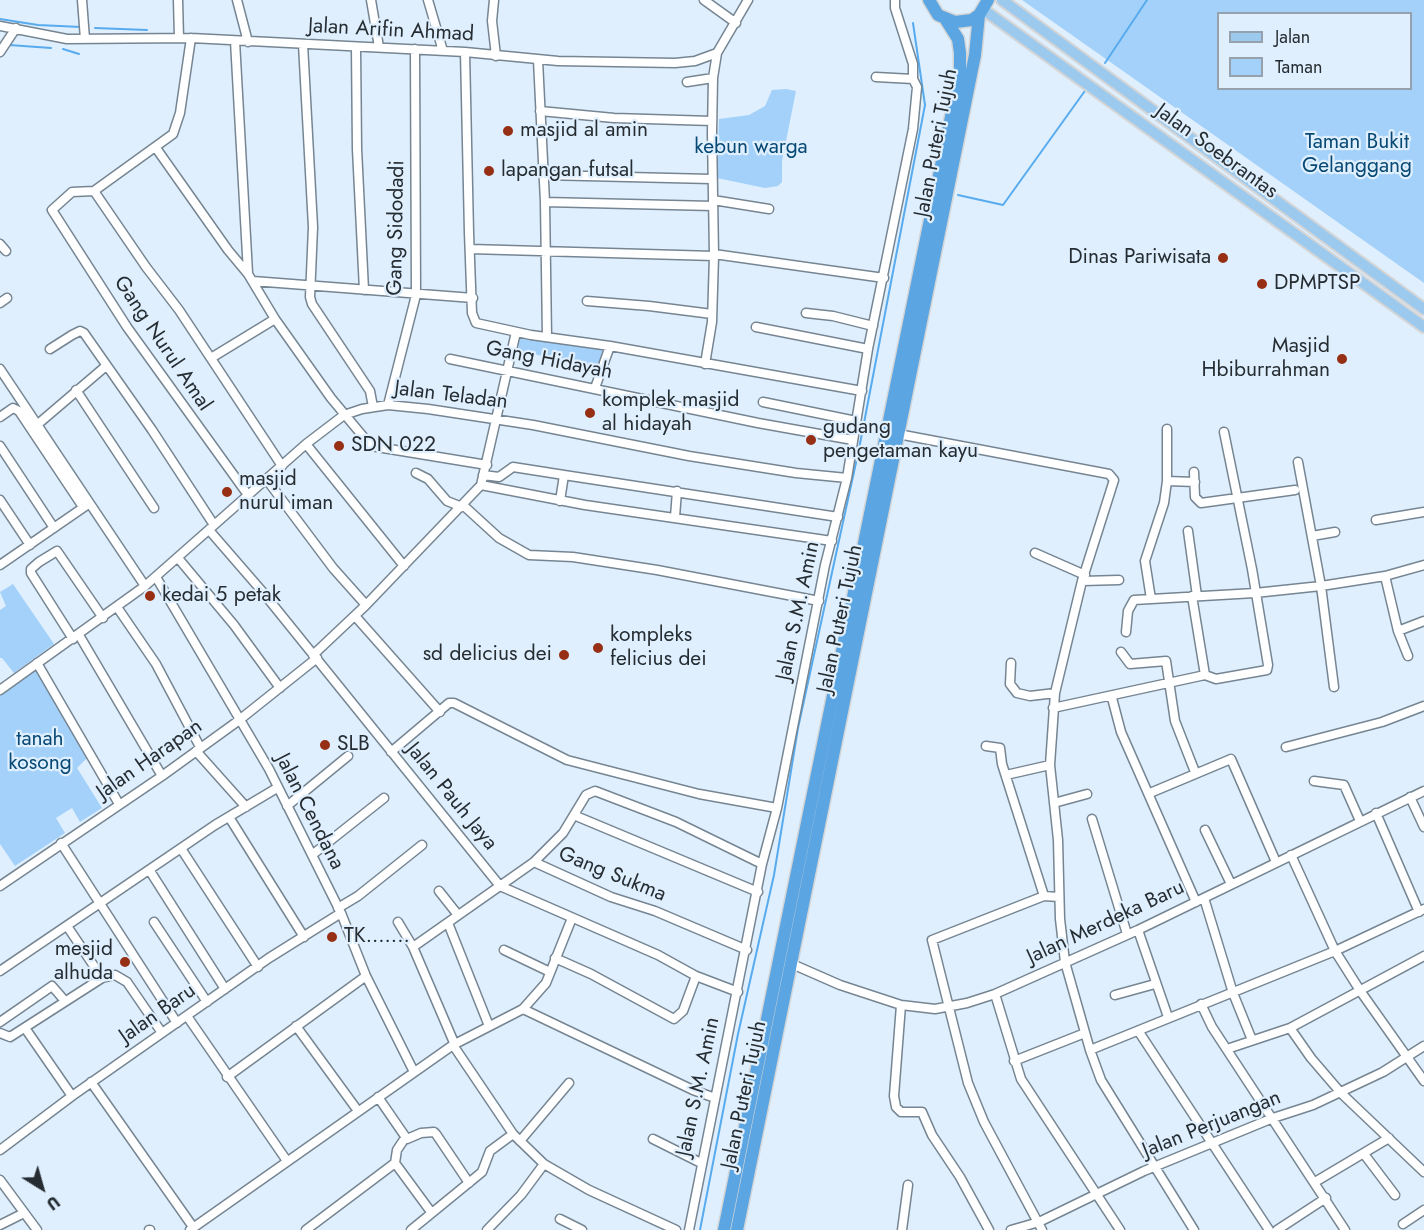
<!DOCTYPE html>
<style>
body{margin:0}
#map{position:relative;width:1424px;height:1230px;overflow:hidden;background:#dfeffe;font-family:Jost,sans-serif}
canvas{display:block}
.legend{position:absolute;left:1217px;top:12px;width:195px;height:78px;box-sizing:border-box;background:#dfeffe;border:2px solid #95a1ac;margin:0;padding:8px 10px;list-style:none;font-size:18px;color:#262d32}
.legend li{display:flex;align-items:center;gap:12px;height:30px}
.legend b{width:30px;border:2px solid #95a1ac}
.north{position:absolute;left:12px;top:1158px;width:60px;height:60px;-webkit-text-stroke:4px #dfeffe;paint-order:stroke;rotate:143deg;font-size:16px;font-weight:700;line-height:24px;text-align:center;color:#262d32}
.north::after{content:'';display:block;margin:auto;width:21px;height:27px;background:#262d32;clip-path:polygon(50% 0,100% 100%,50% 72%,0 100%)}
</style>
<div id="map">
<canvas width="1424" height="1230"></canvas>
<ul class="legend">
<li><b style="height:8px;background:#9cc9ee"></b>Jalan</li>
<li><b style="height:16px;background:#a4d1f9"></b>Taman</li>
</ul>
<div class="north">U</div>
</div>
<script>
const g = document.querySelector('canvas').getContext('2d');
g.lineJoin = 'round';
function fill(path, color) { g.fillStyle = color; g.fill(path, 'evenodd'); }
const toPath = rows => new Path2D(rows.map(r => 'M' + r).join(''));
function stroke(path, color, width, dash) { g.strokeStyle = color; g.lineWidth = width; g.lineCap = dash ? 'butt' : 'round'; g.setLineDash(dash || []); g.stroke(path); }
function write(font, color, halo, rows, align = 'center') {
  g.font = font + ' Jost,sans-serif'; g.lineWidth = 4.5; g.setLineDash([]); g.textBaseline = 'middle'; g.strokeStyle = halo; g.fillStyle = color; for (const [text, x, y, turn = 0] of rows) {
    g.save(); g.translate(x, y); g.rotate((+turn || 0) * Math.PI / 180); g.textAlign = isNaN(turn) ? turn : align; if (halo) g.strokeText(text, 0, 0); g.fillText(text, 0, 0); g.restore();
  }
}
fill(toPath([
 [1022,0,1424,0,1424,283,1123,71],
 [1218,14,1410,14,1410,88,1218,88],
 [786,89,796,91,782,161,782,182,778,186,765,188,717,178,719,119,749,115,765,106,772,90],
 [521,330,530,330,609,344,600,366,562,361,518,350],
 [13,584,54,644,14,673,2,658,0,658,0,610,6,606,0,592],
 [38,667,89,756,77,768,102,808,80,822,72,808,56,818,65,833,15,866,0,844,0,694]
]), '#a4d1f9');
stroke(toPath([
 [0,19,38,25,81,27],
 [95,28,147,30],
 [9,45,51,48],
 [63,49,79,54],
 [1105,63,1147,0],
 [958,195,1003,205,1087,88],
 [700,1230,738,1034,774,875,798,728,859,449,925,105,913,23]
]), '#57abee', 2);
const minor = toPath([
 [82,0,85,39],
 [178,0,179,38],
 [237,0,248,42],
 [371,0,379,47],
 [428,0,443,51],
 [494,0,492,21,496,56],
 [704,0,736,23],
 [0,26,67,39,191,38,465,52,558,61,675,63,695,61,717,53,748,0],
 [191,38,180,113,173,134,94,191,72,192,52,210,127,327,248,495],
 [235,41,248,273],
 [303,44,313,227,310,297,312,304,370,391,373,407],
 [356,47,357,149,364,290],
 [0,52,16,28],
 [465,52,469,233,472,313,476,323,531,335,610,346],
 [538,60,545,202,547,337],
 [876,77,913,79],
 [687,82,713,78],
 [540,111,614,118,712,121],
 [156,148,228,250,248,274,275,319,331,398,371,446,487,465],
 [544,175,711,179],
 [94,191,146,267,179,310,282,466],
 [713,200,769,209],
 [545,202,713,206],
 [0,244,6,251],
 [470,249,714,256],
 [714,254,884,278],
 [253,281,473,298],
 [587,301,649,306,712,314],
 [0,303,7,298],
 [806,313,833,316,873,326],
 [756,327,868,349],
 [50,349,72,335,80,331,84,333,152,430,214,525],
 [211,358,275,319],
 [450,359,758,423,853,440],
 [705,364,712,322,714,256,712,133,713,78,717,53],
 [0,369,145,586],
 [595,388,610,346,862,391],
 [76,390,154,508],
 [763,402,856,421],
 [388,405,416,295,415,49],
 [0,417,13,408,19,411,83,507],
 [38,424,106,366],
 [898,434,1109,474,1114,480,1082,581,1055,693,1050,765,1058,840,1060,919,1065,962,1090,1050,1101,1080,1194,1230],
 [306,444,404,566],
 [0,446,54,528],
 [1298,462,1321,586,1334,687],
 [1194,472,1195,497,1201,503,1295,490],
 [416,473,428,479,447,501,462,507],
 [483,475,499,477,513,467,564,475,560,501],
 [564,475,838,517],
 [267,480,333,568,366,605],
 [1167,481,1195,482],
 [481,485,585,505,832,541],
 [0,500,30,545],
 [464,506,499,538,529,555,573,557,657,570,819,601],
 [675,517,677,491],
 [1376,520,1424,512],
 [209,530,261,590,500,886,658,955,696,976,738,992],
 [1188,531,1197,596],
 [1312,536,1335,532],
 [1035,553,1085,575],
 [178,558,234,625,280,688],
 [0,565,87,505],
 [1385,576,1398,631,1408,656],
 [156,577,269,769,341,913,366,976,414,1072],
 [1082,581,1119,580],
 [1192,596,1205,675,1216,679,1267,670,1268,665,1252,569,1224,432],
 [1151,599,1145,561,1164,503,1167,481,1167,429],
 [117,607,156,664,200,747],
 [355,616,440,712],
 [1398,631,1424,621],
 [1126,632,1128,611,1134,600,1255,593,1321,586,1385,576,1424,565],
 [79,635,162,776],
 [73,639,31,573,31,569,39,562,57,551,103,618],
 [1121,652,1130,664,1166,661,1175,721,1195,772],
 [313,655,366,605,481,485,516,332],
 [37,663,119,804],
 [1011,663,1010,684,1017,693,1030,696,1055,693],
 [0,690,145,586,306,444,344,415,362,409,388,405,428,409,533,425,689,456,796,473,847,478],
 [1112,698,1121,732,1196,902],
 [1053,708,1205,675],
 [986,746,1000,748,1002,764,1044,896],
 [1286,747,1382,722,1424,706],
 [196,751,246,807],
 [391,752,449,703,454,703,567,760,699,794,777,808],
 [1006,775,1050,765],
 [1314,781,1344,785,1360,821],
 [1150,793,1231,759,1276,862],
 [1410,797,1424,827],
 [1054,803,1087,794],
 [287,806,348,756],
 [1376,813,1419,912],
 [576,816,758,892],
 [229,817,304,937],
 [1092,819,1127,934],
 [1205,830,1231,884],
 [61,843,177,1023],
 [182,850,258,967],
 [312,855,384,798],
 [1291,855,1335,951,1361,992,1424,1081],
 [534,862,563,833,586,795,595,791,676,822,762,864],
 [150,871,225,989],
 [0,886,162,776,238,721,317,658],
 [439,891,458,915],
 [1204,898,1233,993,1252,1040],
 [338,908,358,896,422,845],
 [154,922,207,1002],
 [398,922,413,947,455,1045],
 [448,923,489,1026],
 [67,926,102,978],
 [1138,930,1168,1017],
 [413,947,534,862,611,897,655,911,747,950],
 [504,950,550,972],
 [555,958,591,974,674,1019,683,1011,696,976],
 [792,964,840,985,901,1005,935,1009,967,1003,995,994,1138,930,1424,791],
 [0,971,215,825,277,788],
 [995,994,1021,1079,1120,1230],
 [1115,995,1155,984],
 [1201,1004,1212,1027,1345,1230],
 [901,1005,894,1096,896,1107,901,1112,922,1112,932,1135,960,1177,989,1230],
 [523,1009,693,1090,715,1098],
 [187,1016,287,1161],
 [0,1022,52,986,65,1001],
 [296,1026,358,1111],
 [25,1028,72,1096],
 [1290,1028,1311,1058,1341,1093,1424,1172],
 [1139,1032,1269,1230],
 [0,1033,10,1037,102,978,115,975,127,982,162,1033],
 [453,1045,513,1134,544,1164,589,1190,676,1230],
 [1227,1049,1290,1028,1424,956],
 [1090,1050,1335,951,1424,909],
 [1014,1061,1085,1033],
 [227,1077,366,976],
 [91,1082,193,1227],
 [378,1097,407,1139,421,1133,434,1132,436,1134,469,1183],
 [653,1139,701,1163],
 [403,1141,397,1150,395,1163,431,1212],
 [520,1141,569,1083],
 [0,1150,72,1096,269,958,341,913],
 [1364,1154,1395,1195],
 [0,1180,37,1230],
 [1315,1182,1389,1138],
 [560,1219,582,1230],
 [1403,1224,1424,1210],
 [0,1225,24,1213],
 [149,1230,150,1230],
 [190,1230,453,1045,523,1009,546,983,572,918],
 [306,1230,395,1163],
 [411,1230,482,1172,490,1151,513,1134],
 [487,1230,521,1195,544,1164],
 [689,1230,762,864,777,808,825,565,847,478,868,349,913,129,917,87,913,79,913,64,895,8,895,0],
 [902,1230,908,1185],
 [1011,1230,1039,1222,1144,1171,1273,1118,1313,1105,1383,1072,1424,1046],
 [1042,1230,984,1122,968,1083,932,940,1044,896,1059,897],
 [1277,1230,1326,1198]
]);
const major = toPath([
 [1002,0,1424,309],
 [984,10,1424,327]
]);
const highway = toPath([
 [929,0,938,15,955,22,972,20,979,15,988,0],
 [724,1230,954,102,960,68,960,53,958,39,946,20],
 [737,1230,975,55,979,15]
]);
stroke(minor, '#768592', 11);
stroke(major, '#d4d5d6', 14);
stroke(highway, '#d4d5d6', 15);
stroke(minor, '#fff', 8);
stroke(major, '#9cc9ee', 10);
stroke(highway, '#5aa5e2', 12);
for (const [x, y, r, color] of [
 [508,131,6,"#962f13"],
 [489,171,6,"#962f13"],
 [1223,258,6,"#962f13"],
 [1262,284,6,"#962f13"],
 [1342,359,6,"#962f13"],
 [590,413,6,"#962f13"],
 [811,440,6,"#962f13"],
 [339,446,6,"#962f13"],
 [227,492,6,"#962f13"],
 [150,596,6,"#962f13"],
 [598,648,6,"#962f13"],
 [564,655,6,"#962f13"],
 [325,745,6,"#962f13"],
 [332,937,6,"#962f13"],
 [125,962,6,"#962f13"]
]) { const dot = new Path2D(); dot.arc(x, y, r, 0, 2 * Math.PI); g.fillStyle = color; g.fill(dot); stroke(dot, '#dfeffe', 2); }
write('21px', '#262d32', '#dfeffe', [
 ["Jalan Arifin Ahmad",391,31,3],
 ["Jalan Puteri Tujuh",937,143,-79],
 ["Jalan Soebrantas",1216,152,36],
 ["Gang Sidodadi",397,228,-89],
 ["Gang Nurul Amal",162,344,56],
 ["Gang Hidayah",549,361,11],
 ["Jalan Teladan",451,396,7],
 ["Jalan S.M. Amin",799,611,-78],
 ["Jalan Puteri Tujuh",841,619,-78],
 ["Jalan Harapan",150,760,-35],
 ["Jalan Pauh Jaya",451,797,51],
 ["Jalan Cendana",309,812,63],
 ["Gang Sukma",612,875,22],
 ["Jalan Merdeka Baru",1106,923,-25],
 ["Jalan Baru",158,1014,-35],
 ["Jalan S.M. Amin",699,1087,-78],
 ["Jalan Puteri Tujuh",745,1095,-78],
 ["Jalan Perjuangan",1212,1125,-22]
]);
write('21px', '#262d32', '#dfeffe', [
 ["masjid al amin",520,131],
 ["lapangan futsal",501,171],
 ["Dinas Pariwisata",1211,258,"right"],
 ["DPMPTSP",1274,284],
 ["Masjid",1330,347,"right"],
 ["Hbiburrahman",1330,371,"right"],
 ["komplek masjid",602,401],
 ["al hidayah",602,425],
 ["gudang",823,428],
 ["pengetaman kayu",823,452],
 ["SDN 022",351,446],
 ["masjid",239,480],
 ["nurul iman",239,504],
 ["kedai 5 petak",162,596],
 ["kompleks",610,636],
 ["felicius dei",610,660],
 ["sd delicius dei",552,655,"right"],
 ["SLB",337,745],
 ["TK.......",344,937],
 ["mesjid",113,950,"right"],
 ["alhuda",113,974,"right"]
], 'left');
write('21px', '#074974', '#dfeffe', [
 ["Taman Bukit",1357,143],
 ["Gelanggang",1357,167],
 ["kebun warga",751,148],
 ["tanah",40,740],
 ["kosong",40,764]
]);
</script>
